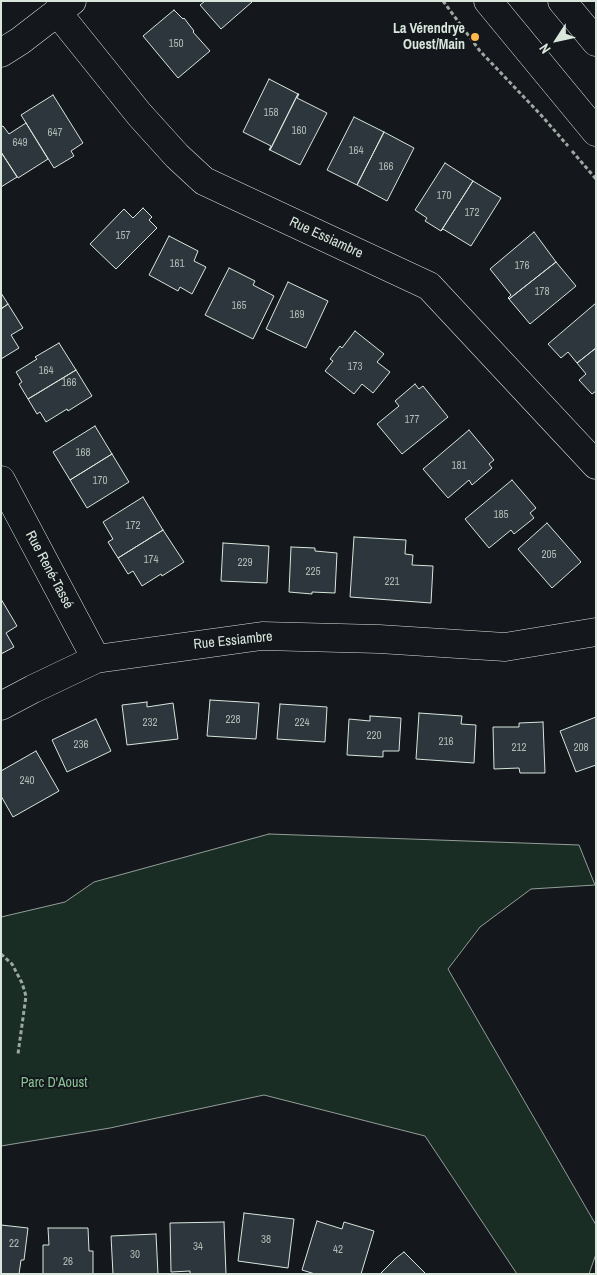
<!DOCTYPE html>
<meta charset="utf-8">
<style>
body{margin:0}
#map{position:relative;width:597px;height:1275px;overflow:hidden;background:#14181c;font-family:"Archivo Narrow",sans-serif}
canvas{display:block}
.frame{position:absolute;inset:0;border:2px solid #d8e6dc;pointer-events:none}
.north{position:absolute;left:532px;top:15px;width:50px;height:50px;-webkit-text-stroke:4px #14181c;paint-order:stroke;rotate:235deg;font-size:14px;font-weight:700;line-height:20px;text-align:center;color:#d8e6dc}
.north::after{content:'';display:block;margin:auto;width:18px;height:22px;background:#d8e6dc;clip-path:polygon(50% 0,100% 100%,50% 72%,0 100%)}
</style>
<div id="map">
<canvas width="597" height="1275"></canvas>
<div class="frame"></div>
<div class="north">N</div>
</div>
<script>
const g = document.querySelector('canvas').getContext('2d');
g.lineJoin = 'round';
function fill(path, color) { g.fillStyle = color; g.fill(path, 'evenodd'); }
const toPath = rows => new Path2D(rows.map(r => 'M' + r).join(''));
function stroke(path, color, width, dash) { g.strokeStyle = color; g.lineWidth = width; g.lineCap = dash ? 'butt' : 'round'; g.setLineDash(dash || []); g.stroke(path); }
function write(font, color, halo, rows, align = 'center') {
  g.font = font + ' "Archivo Narrow",sans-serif'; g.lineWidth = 4; g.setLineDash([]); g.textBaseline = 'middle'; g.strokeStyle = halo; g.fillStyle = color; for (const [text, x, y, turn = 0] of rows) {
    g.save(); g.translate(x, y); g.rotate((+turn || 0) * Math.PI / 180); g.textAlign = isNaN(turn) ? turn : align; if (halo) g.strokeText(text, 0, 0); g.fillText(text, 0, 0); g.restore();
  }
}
const green = toPath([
 [269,834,579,845,595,885,531,889,480,927,448,969,596,1225,596,1254,589,1274,517,1274,425,1136,264,1095,110,1128,1,1146,1,917,65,902,94,882,269,834]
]);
fill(green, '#1a2d24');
stroke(green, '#939e99', 1);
const building = toPath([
 [205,1,251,1,252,2,221,29,200,5,205,1],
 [174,10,183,19,184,18,194,31,193,32,210,51,178,78,143,36,174,10],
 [269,79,298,94,270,150,269,150,271,146,243,132,269,79],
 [298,94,299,94,297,98,327,113,300,165,270,150,298,94],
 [53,95,83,143,71,151,74,156,54,168,21,115,53,95],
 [354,117,384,132,357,185,327,170,354,117],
 [26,123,48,159,18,178,1,152,1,127,3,126,9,134,26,123],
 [384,132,414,148,387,201,357,185,384,132],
 [1,152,17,177,1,187,1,152],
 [445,163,473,181,441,231,425,221,427,218,415,210,445,163],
 [473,181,501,198,471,246,443,229,441,231,473,181],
 [143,208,152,217,149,220,157,228,116,269,90,244,124,209,133,218,143,208],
 [534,232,556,262,509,299,508,298,511,295,490,269,534,232],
 [169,236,198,251,194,261,206,267,192,294,180,287,178,291,149,275,169,236],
 [556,262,576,286,530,324,509,299,556,262],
 [229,268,255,281,253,285,274,296,253,339,205,315,229,268],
 [288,282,328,301,306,348,266,329,288,282],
 [1,293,8,304,1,309,1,293],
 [596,303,596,348,577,363,568,352,561,358,548,344,596,303],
 [8,304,23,328,11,335,19,348,1,359,1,309,8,304],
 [355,331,384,354,377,362,390,372,373,393,362,384,354,394,325,371,333,361,330,359,340,346,342,348,355,331],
 [59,343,76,370,28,399,19,384,22,382,16,372,37,359,35,357,59,343],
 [596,348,596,391,592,394,579,380,586,374,577,363,596,348],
 [76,370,92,396,68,411,67,409,46,422,40,412,37,414,28,399,76,370],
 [415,384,419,389,423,386,448,417,402,454,377,424,399,406,395,401,415,384],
 [95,426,112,454,70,480,53,452,95,426],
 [469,430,494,460,489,464,492,468,472,485,469,480,448,498,423,469,469,430],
 [112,454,129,482,87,508,70,480,112,454],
 [512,480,536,508,530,513,534,518,514,534,511,530,489,548,465,519,512,480],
 [143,497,163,530,118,558,108,542,113,539,103,522,143,497],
 [547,523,581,562,552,588,518,549,547,523],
 [163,530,184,562,162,576,161,574,142,586,133,571,128,574,118,558,163,530],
 [354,537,406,540,405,554,413,555,412,565,433,566,431,603,350,597,354,537],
 [223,543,269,546,267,583,221,581,223,543],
 [291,547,315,548,315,551,337,553,335,593,312,592,312,594,289,592,291,547],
 [1,599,17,626,6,633,14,647,1,654,1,599],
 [210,700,259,703,256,739,207,736,210,700],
 [147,702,147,707,173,703,178,739,127,745,122,705,147,702],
 [280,704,327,707,325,742,277,739,280,704],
 [419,713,462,716,461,724,476,725,474,763,416,759,419,713],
 [370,716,401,718,399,751,383,751,383,757,347,755,349,719,370,721,370,716],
 [596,717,596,765,576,772,560,731,596,717],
 [96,719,111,751,67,772,52,740,96,719],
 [543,722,545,773,520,773,519,768,494,769,493,727,519,727,519,723,543,722],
 [36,751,59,791,13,817,1,796,1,771,36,751],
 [244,1213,294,1219,288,1268,238,1261,244,1213],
 [317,1221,342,1229,344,1222,374,1231,361,1274,315,1274,302,1270,317,1221],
 [224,1222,226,1274,190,1274,190,1271,171,1272,170,1223,224,1222],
 [1,1225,28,1228,24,1260,21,1260,19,1274,1,1274,1,1225],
 [48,1228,88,1228,89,1251,93,1251,93,1274,43,1274,43,1245,49,1245,48,1228],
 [156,1234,158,1274,113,1274,111,1236,156,1234],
 [404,1252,426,1274,380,1274,396,1258,404,1252]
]);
fill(building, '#2c363c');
stroke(building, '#d8e6dc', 1);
const minor = toPath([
 [57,12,139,114,177,156,204,181,429,286,596,465],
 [1,53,20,41,72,1],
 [1,480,96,659],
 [1,706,33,689,96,659,262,636,379,639,505,647,596,632]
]);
const major = toPath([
 [488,1,596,132],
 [562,1,596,42]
]);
stroke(minor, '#d8e6dc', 29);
stroke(major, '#d8e6dc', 29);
stroke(toPath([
 [443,1,480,51,541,115,568,146],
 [572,151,596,179],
 [1,954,12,964,22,983,26,996,18,1054]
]), '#9da8a2', 3, [4, 2.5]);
stroke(minor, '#14181c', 28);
stroke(major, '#14181c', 28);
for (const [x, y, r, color] of [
 [475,37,5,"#ffb74d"]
]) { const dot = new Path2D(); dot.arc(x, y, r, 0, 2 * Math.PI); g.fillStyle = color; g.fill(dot); stroke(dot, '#14181c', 2); }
write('11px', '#adbab4', null, [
 ["150",176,44],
 ["158",271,113],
 ["160",299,131],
 ["647",55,133],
 ["649",20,143],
 ["164",356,151],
 ["166",386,167],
 ["170",444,196],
 ["172",472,213],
 ["157",123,236],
 ["161",177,264],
 ["176",522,266],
 ["178",542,292],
 ["165",239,306],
 ["169",297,315],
 ["173",355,367],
 ["164",46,371],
 ["166",69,383],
 ["177",412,420],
 ["168",83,453],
 ["181",459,466],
 ["170",100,481],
 ["185",501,515],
 ["172",133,526],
 ["205",549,555],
 ["174",151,560],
 ["229",245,563],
 ["225",313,572],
 ["221",392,582],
 ["228",233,720],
 ["232",150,723],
 ["224",302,723],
 ["220",374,736],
 ["216",446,742],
 ["236",81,745],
 ["212",519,748],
 ["208",581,748],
 ["240",27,781],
 ["38",266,1240],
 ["22",14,1244],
 ["34",198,1247],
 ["42",338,1250],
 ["30",135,1255],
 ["26",68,1262]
]);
write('bold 14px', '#d8e6dc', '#14181c', [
 ["La Vérendrye",465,29],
 ["Ouest/Main",465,45]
], 'right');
write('14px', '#d8e6dc', '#14181c', [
 ["Rue Essiambre",326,238,25],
 ["Rue René-Tassé",49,570,62],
 ["Rue Essiambre",233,641,-6]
]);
write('14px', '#8ac095', '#14181c', [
 ["Parc D'Aoust",54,1083]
]);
</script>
